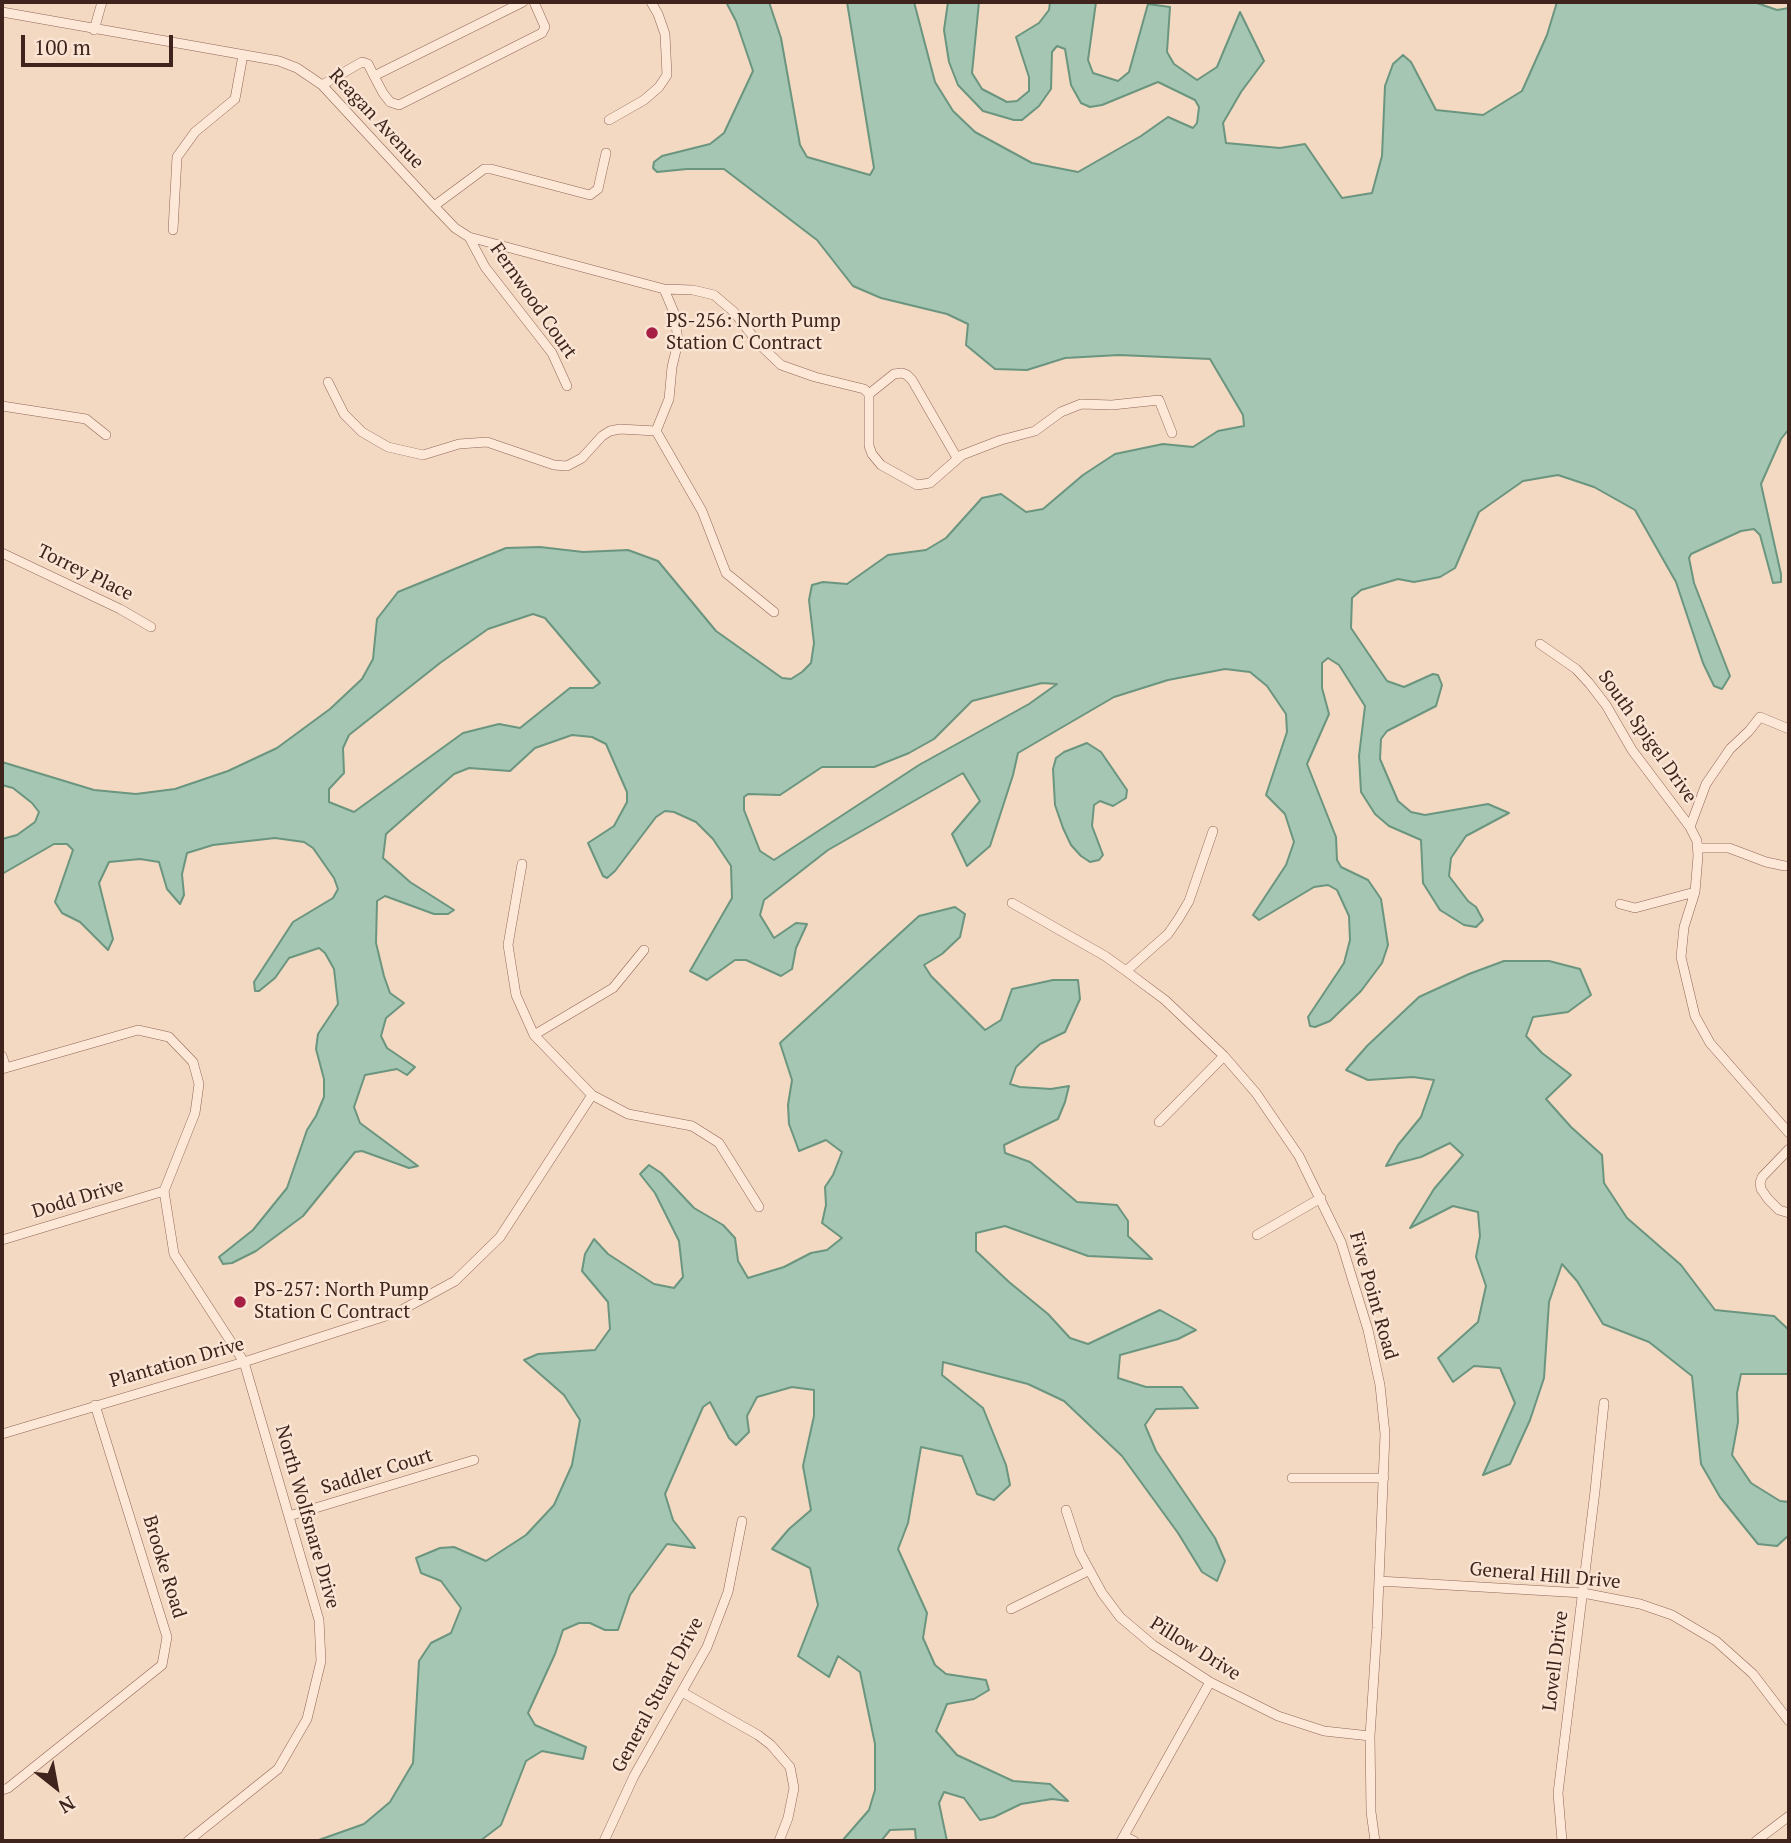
<!DOCTYPE html>
<style>
body{margin:0}
#map{position:relative;width:1791px;height:1843px;overflow:hidden;background:#f3d8c2;font-family:"PT Serif",serif}
canvas{display:block}
.frame{position:absolute;inset:0;border:4px solid #3e241c;pointer-events:none}
.north{position:absolute;left:21px;top:1752px;width:70px;height:70px;-webkit-text-stroke:5px #fae4d3;paint-order:stroke;rotate:149deg;font-size:19px;font-weight:700;line-height:28px;text-align:center;color:#3e241c}
.north::after{content:'';display:block;margin:auto;width:24px;height:32px;background:#3e241c;clip-path:polygon(50% 0,100% 100%,50% 72%,0 100%)}
.scale{position:absolute;left:21px;top:35px;width:152px;height:32px;box-sizing:border-box;border:4px solid #3e241c;border-top:0;padding-left:9px;font-size:21px;line-height:24px;white-space:nowrap;color:#3e241c;-webkit-text-stroke:5px #fae4d3;paint-order:stroke}
</style>
<div id="map">
<canvas width="1791" height="1843"></canvas>
<div class="frame"></div>
<div class="north">N</div>
<div class="scale">100 m</div>
</div>
<script>
const g = document.querySelector('canvas').getContext('2d');
g.lineJoin = 'round';
function fill(path, color) { g.fillStyle = color; g.fill(path, 'evenodd'); }
const toPath = rows => new Path2D(rows.map(r => 'M' + r).join(''));
function stroke(path, color, width, dash) { g.strokeStyle = color; g.lineWidth = width; g.lineCap = dash ? 'butt' : 'round'; g.setLineDash(dash || []); g.stroke(path); }
function write(font, color, halo, rows, align = 'center') {
  g.font = font + ' "PT Serif",serif'; g.lineWidth = 5; g.setLineDash([]); g.textBaseline = 'middle'; g.strokeStyle = halo; g.fillStyle = color; for (const [text, x, y, turn = 0] of rows) {
    g.save(); g.translate(x, y); g.rotate((+turn || 0) * Math.PI / 180); g.textAlign = isNaN(turn) ? turn : align; if (halo) g.strokeText(text, 0, 0); g.fillText(text, 0, 0); g.restore();
  }
}
const water = toPath([
 [726,2,769,2,781,38,800,145,807,157,870,175,874,168,847,2,914,2,935,82,953,111,975,132,1032,163,1078,172,1141,136,1168,117,1193,128,1197,123,1199,107,1195,100,1158,82,1102,105,1090,107,1081,103,1071,85,1065,49,1057,46,1052,52,1051,89,1039,106,1022,120,1014,120,983,111,958,85,949,62,944,30,948,2,979,2,972,73,982,89,1007,102,1017,101,1029,91,1029,77,1016,37,1039,23,1049,10,1050,2,1096,2,1088,60,1093,73,1118,81,1129,72,1148,4,1170,7,1167,52,1174,64,1197,80,1217,67,1240,12,1264,61,1241,92,1223,123,1226,143,1280,148,1305,144,1342,198,1372,193,1382,156,1385,86,1393,64,1403,55,1411,62,1436,110,1483,115,1522,91,1547,35,1557,2,1754,2,1777,10,1789,8,1789,429,1781,439,1761,484,1781,574,1781,582,1773,583,1760,535,1754,529,1741,531,1691,554,1689,558,1694,583,1730,676,1722,689,1714,686,1703,663,1676,582,1635,510,1594,487,1558,475,1523,481,1479,512,1455,568,1440,577,1414,582,1398,579,1361,590,1352,598,1351,628,1387,681,1404,687,1433,674,1438,675,1442,685,1436,706,1387,731,1381,739,1380,759,1398,801,1411,812,1425,815,1488,804,1509,813,1466,836,1451,858,1449,876,1468,901,1476,907,1483,920,1476,927,1464,925,1440,910,1423,883,1421,840,1389,826,1375,814,1361,792,1359,756,1365,706,1339,665,1328,658,1322,663,1322,688,1329,714,1307,764,1336,837,1337,860,1341,867,1368,880,1381,899,1388,945,1382,963,1361,991,1330,1021,1315,1027,1310,1026,1308,1017,1344,963,1350,940,1349,916,1337,890,1328,885,1314,887,1259,920,1253,915,1286,865,1294,842,1285,814,1266,795,1287,732,1286,714,1267,686,1250,672,1225,669,1168,680,1114,697,1018,753,1013,775,990,846,967,866,952,834,980,801,963,773,828,850,764,900,760,915,774,938,796,923,807,924,796,948,792,969,781,976,746,960,735,960,707,980,690,971,732,898,731,866,713,839,696,822,674,812,665,811,656,817,615,871,607,878,603,876,588,843,614,826,627,802,627,792,606,744,592,737,572,735,535,748,510,771,469,768,454,774,386,834,383,858,410,882,454,910,448,914,434,914,385,896,377,901,376,943,384,976,390,993,404,1003,386,1018,381,1036,387,1048,415,1067,407,1075,397,1069,365,1075,354,1107,360,1123,418,1166,409,1168,362,1151,355,1152,303,1216,256,1251,232,1263,223,1264,219,1257,253,1230,287,1188,307,1130,316,1116,324,1097,324,1079,316,1049,318,1034,338,1004,334,969,325,953,319,948,289,958,275,978,259,991,255,991,254,982,293,922,333,898,338,889,334,878,313,848,304,842,275,838,213,845,187,853,182,874,184,895,180,904,167,889,159,862,140,859,109,862,99,883,113,939,108,950,80,922,62,913,55,902,73,850,67,844,54,844,2,874,2,839,17,835,35,822,39,812,32,803,13,788,2,785,2,762,94,790,136,794,175,789,228,771,277,748,330,709,362,679,373,659,377,619,398,592,506,548,540,547,583,552,628,550,658,561,716,631,782,678,791,679,802,672,811,663,814,643,809,600,812,585,823,582,847,584,888,555,926,550,946,538,982,498,1001,494,1026,512,1043,509,1083,475,1115,454,1163,444,1193,447,1218,431,1244,426,1243,415,1210,359,1119,355,1065,358,1027,370,995,369,966,345,968,324,947,314,881,298,853,286,817,240,724,169,687,169,657,172,653,168,654,162,662,156,710,144,724,133,753,71,736,21,726,2],
 [533,614,545,618,600,683,593,688,570,688,520,728,499,724,463,733,354,812,329,802,329,789,344,773,343,748,349,735,440,663,488,629,533,614],
 [1042,683,1057,684,1029,704,919,765,774,860,760,851,744,810,744,797,748,794,780,795,822,767,874,767,909,753,934,739,972,701,1042,683],
 [1087,743,1101,752,1127,790,1126,798,1113,806,1100,801,1094,805,1092,826,1103,855,1099,860,1090,862,1081,856,1071,845,1063,828,1055,805,1053,769,1056,758,1064,752,1087,743],
 [955,907,965,914,960,937,942,954,924,965,931,976,985,1030,1001,1020,1012,989,1053,980,1078,980,1080,999,1065,1032,1040,1044,1016,1067,1010,1084,1020,1087,1051,1089,1069,1086,1065,1102,1058,1119,1004,1145,1005,1153,1030,1162,1077,1202,1117,1205,1128,1221,1128,1236,1152,1259,1088,1256,1005,1226,976,1233,976,1251,1009,1282,1048,1314,1070,1338,1088,1344,1160,1310,1196,1330,1178,1339,1120,1355,1118,1378,1146,1387,1182,1387,1198,1408,1156,1409,1145,1425,1156,1451,1215,1538,1225,1561,1217,1581,1202,1572,1178,1533,1122,1456,1064,1401,1028,1384,943,1362,942,1375,983,1408,1006,1465,1010,1485,994,1500,977,1494,962,1456,921,1447,908,1523,898,1549,927,1613,923,1638,935,1665,946,1674,986,1680,989,1690,974,1699,947,1704,936,1731,957,1755,1013,1781,1050,1784,1068,1801,1052,1799,1021,1804,994,1817,980,1820,964,1798,944,1792,939,1803,947,1841,916,1841,915,1829,890,1830,881,1841,842,1841,869,1810,875,1790,875,1744,860,1672,838,1656,829,1677,798,1656,818,1605,810,1568,772,1549,789,1529,811,1510,803,1466,814,1416,814,1390,792,1387,757,1397,747,1416,749,1432,736,1445,729,1438,710,1402,703,1407,665,1494,673,1520,695,1548,667,1544,630,1595,618,1630,605,1630,590,1623,579,1623,563,1630,555,1654,528,1713,535,1725,586,1747,583,1759,542,1751,526,1761,501,1825,480,1841,316,1841,364,1824,390,1802,413,1763,419,1661,431,1643,451,1633,461,1608,441,1581,421,1573,416,1558,440,1548,454,1547,486,1561,526,1535,554,1505,572,1465,580,1420,564,1395,524,1360,538,1354,595,1350,610,1329,608,1302,582,1271,585,1254,594,1239,608,1254,654,1284,674,1288,683,1277,679,1241,655,1193,640,1174,649,1165,661,1173,694,1208,723,1225,735,1238,738,1261,748,1278,784,1267,811,1253,827,1250,842,1238,822,1223,826,1205,825,1187,833,1175,842,1152,826,1140,799,1151,789,1124,788,1105,792,1080,780,1043,919,916,955,907],
 [1504,961,1549,961,1580,969,1591,995,1568,1012,1533,1017,1526,1036,1542,1053,1571,1075,1546,1099,1571,1127,1602,1155,1604,1183,1627,1218,1681,1265,1715,1310,1774,1316,1789,1330,1789,1374,1741,1374,1737,1393,1738,1422,1732,1455,1751,1483,1780,1501,1789,1502,1789,1535,1777,1546,1758,1544,1720,1497,1701,1464,1692,1376,1649,1342,1603,1324,1577,1281,1562,1264,1549,1302,1544,1378,1530,1420,1510,1464,1483,1475,1515,1403,1500,1368,1474,1366,1453,1382,1438,1358,1478,1322,1486,1286,1476,1257,1480,1236,1478,1212,1453,1206,1410,1228,1434,1189,1463,1155,1450,1143,1421,1157,1386,1166,1398,1145,1421,1117,1434,1080,1413,1077,1368,1080,1346,1070,1367,1046,1419,997,1469,974,1504,961]
]);
fill(water, '#a5c6b3');
stroke(water, '#6a957f', 2);
const minor = toPath([
 [523,2,374,76,383,93,390,102,399,105,542,33,545,27,534,2],
 [2,12,279,61,297,68,322,85,434,206,455,228,469,237,664,289,693,290,714,295,734,312,758,343,781,365,815,377,864,389,869,394],
 [94,30,102,2],
 [322,85,362,62,368,64,374,76],
 [609,120,644,100,659,87,667,75,665,34,658,14,651,2],
 [434,206,484,169,491,169,590,195,598,189,606,153],
 [173,230,177,157,195,132,235,99,243,55],
 [469,237,485,267,552,353,567,386],
 [328,382,344,414,362,432,388,447,423,455,459,444,487,442,554,465,567,466,582,458,602,436,610,431,620,429,656,431],
 [869,394,869,446,872,454,881,465,917,485,930,483,962,455,1001,440,1035,431,1061,412,1081,404,1112,405,1159,400,1172,433],
 [869,394,894,374,902,373,907,375,912,380,957,458],
 [2,406,86,419,106,435],
 [656,431,702,511,726,573,774,612],
 [656,431,669,399,672,367,678,342,675,315,664,289],
 [2,553,120,609,151,627],
 [1540,644,1576,669,1589,683,1606,705,1632,750,1690,827],
 [1698,848,1729,848,1766,862,1785,866],
 [522,864,508,945,516,995,534,1035,592,1095,628,1114,692,1126,719,1143,759,1207],
 [1695,892,1684,927,1681,957,1695,1016,1710,1043,1789,1133],
 [1012,903,1105,956,1126,971,1165,1000,1224,1056,1256,1093,1299,1156,1341,1242,1368,1330,1380,1385,1385,1434,1377,1628,1370,1736,1371,1812,1375,1841],
 [1620,904,1635,908,1695,892,1698,856,1697,841,1690,827,1706,784,1730,749,1749,731,1760,717,1789,729],
 [1126,971,1168,934,1179,918,1189,901,1213,831],
 [534,1035,613,988,644,950],
 [2,1056,6,1068],
 [2,1069,138,1030,169,1037,193,1062,199,1084,195,1113,164,1191,174,1254,244,1362,319,1620,321,1661,307,1719,278,1769,188,1841],
 [1159,1122,1224,1056],
 [1789,1149,1762,1177,1760,1183,1761,1189,1768,1199,1779,1210,1789,1213],
 [1257,1235,1321,1198],
 [2,1240,164,1191],
 [2,1434,244,1362,398,1312,455,1281,500,1237,592,1095],
 [1292,1478,1384,1478],
 [1066,1510,1080,1553,1102,1593,1120,1617,1153,1645,1210,1682,1278,1716,1324,1731,1370,1736],
 [289,1516,474,1460],
 [1379,1581,1583,1593,1640,1604,1672,1615,1716,1641,1753,1674,1789,1721],
 [1011,1609,1088,1571],
 [682,1692,758,1735,771,1745,790,1767,794,1788,788,1818,779,1841],
 [2,1790,8,1788,162,1665,167,1637,95,1405],
 [1124,1836,1134,1841],
 [604,1841,634,1776,707,1647,728,1592,742,1521],
 [1121,1841,1210,1682],
 [1562,1841,1558,1793,1595,1491,1604,1403],
 [1756,1841,1789,1816]
]);
stroke(minor, '#906656', 10);
stroke(minor, '#fde7d7', 9);
for (const [x, y, r, color] of [
 [652,333,7,"#a71f44"],
 [240,1302,7,"#a71f44"]
]) { const dot = new Path2D(); dot.arc(x, y, r, 0, 2 * Math.PI); g.fillStyle = color; g.fill(dot); stroke(dot, '#fae4d3', 2.5); }
write('19px', '#3e241c', '#fae4d3', [
 ["Reagan Avenue",376,119,47],
 ["Fernwood Court",533,301,55],
 ["Torrey Place",85,573,26],
 ["South Spigel Drive",1647,737,55],
 ["Dodd Drive",78,1199,-17],
 ["Five Point Road",1373,1296,74],
 ["Plantation Drive",177,1363,-16],
 ["Saddler Court",377,1472,-17],
 ["North Wolfsnare Drive",307,1517,74],
 ["Brooke Road",164,1567,73],
 ["General Hill Drive",1545,1576,5],
 ["Pillow Drive",1195,1649,32],
 ["Lovell Drive",1556,1661,-83],
 ["General Stuart Drive",658,1695,-62]
]);
write('19px', '#3e241c', '#fae4d3', [
 ["PS-256: North Pump",666,322],
 ["Station C Contract",666,344],
 ["PS-257: North Pump",254,1291],
 ["Station C Contract",254,1313]
], 'left');
</script>
